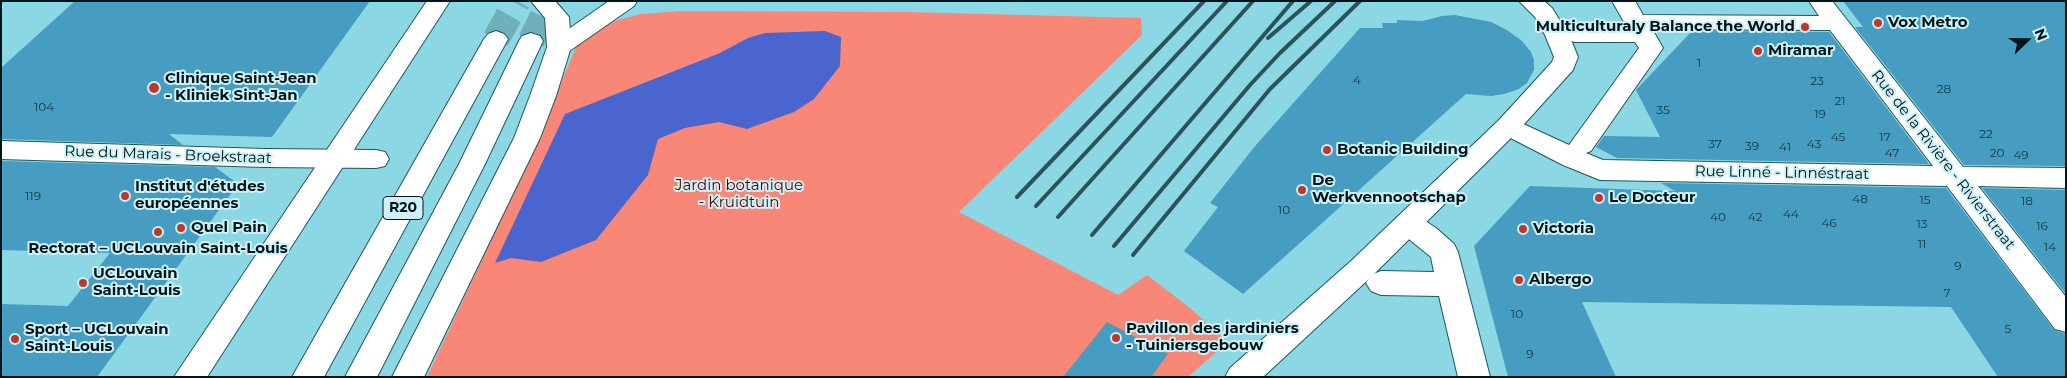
<!DOCTYPE html>
<meta charset="utf-8">
<style>
body{margin:0}
#map{position:relative;width:2067px;height:378px;overflow:hidden;background:#8bd7e3;font-family:Montserrat,sans-serif}
canvas{display:block}
.frame{position:absolute;inset:0;border:2px solid #001519;pointer-events:none}
.north{position:absolute;left:2002px;top:15px;width:50px;height:50px;-webkit-text-stroke:4px #cdf1f7;paint-order:stroke;rotate:68deg;font-size:14px;font-weight:700;line-height:20px;text-align:center;color:#001519}
.north::after{content:'';display:block;margin:auto;width:18px;height:22px;background:#001519;clip-path:polygon(50% 0,100% 100%,50% 72%,0 100%)}
</style>
<div id="map">
<canvas width="2067" height="378"></canvas>
<div class="frame"></div>
<div class="north">N</div>
</div>
<script>
const g = document.querySelector('canvas').getContext('2d');
g.lineJoin = 'round';
function fill(path, color) { g.fillStyle = color; g.fill(path, 'evenodd'); }
const toPath = rows => new Path2D(rows.map(r => 'M' + r).join(''));
function stroke(path, color, width, dash) { g.strokeStyle = color; g.lineWidth = width; g.lineCap = dash ? 'butt' : 'round'; g.setLineDash(dash || []); g.stroke(path); }
function write(font, color, halo, rows, align = 'center') {
  g.font = font + ' Montserrat,sans-serif'; g.lineWidth = 4; g.setLineDash([]); g.textBaseline = 'middle'; g.strokeStyle = halo; g.fillStyle = color; for (const [text, x, y, turn = 0] of rows) {
    g.save(); g.translate(x, y); g.rotate((+turn || 0) * Math.PI / 180); g.textAlign = isNaN(turn) ? turn : align; if (halo) g.strokeText(text, 0, 0); g.fillText(text, 0, 0); g.restore();
  }
}
fill(toPath([
 [683,11,906,12,1141,18,1142,35,959,212,1118,295,1147,275,1190,308,1228,342,1188,377,427,377,520,179,578,43,615,21,641,14]
]), '#f88777');
fill(toPath([
 [825,31,841,37,840,66,814,99,794,112,747,129,719,122,685,128,658,139,648,175,596,240,541,262,511,258,495,263,565,114,720,53,748,38,765,33]
]), '#4a65ce');
fill(toPath([
 [75,1,370,1,272,137,169,134,183,145,1,139,1,68],
 [1843,1,2066,1,2066,166,1964,165,1855,27,1863,27],
 [1455,15,1491,22,1507,30,1522,41,1531,52,1534,60,1534,70,1527,83,1519,89,1504,94,1491,96,1466,94,1243,294,1184,251,1218,207,1210,203,1256,145,1360,28,1383,28,1382,23,1397,23,1397,20,1423,21,1442,16],
 [1692,31,1829,32,1929,164,1617,158,1596,147,1604,136,1660,137,1636,90],
 [1,161,215,167,238,184,97,377,1,377,1,304,68,306,110,253,1,250],
 [1661,183,1946,188,2054,330,2066,334,2066,377,1998,377,1951,307,1582,302,1616,377,1508,377,1474,246,1530,186,1675,191],
 [1982,188,2066,190,2066,294],
 [1107,322,1168,354,1151,377,1063,377]
]), '#469cc1');
stroke(toPath([
 [496,39,517,1],
 [531,41,551,1]
]), '#6fb0bb', 27, [27, 14]);
const street = toPath([
 [1612,1,1635,1,1643,15,1819,16,1809,1,1832,1,1963,167,2066,168,2066,188,1978,186,2066,297,2066,332,2055,329,1947,186,1600,180,1563,165,1499,132,1495,126,1499,120,1508,117,1569,145,1639,48,1635,42,1575,42,1567,40,1563,35,1567,30,1575,28,1627,27,1612,1],
 [1652,29,1830,30,1933,166,1603,160,1586,153,1591,151,1663,48,1652,29],
 [1,141,265,149,376,150,385,152,389,159,385,166,376,168,265,167,1,159,1,141],
 [1409,214,1419,217,1436,228,1454,244,1458,252,1490,377,1458,377,1439,296,1381,295,1371,291,1366,283,1371,275,1381,271,1434,272,1431,257,1399,231,1395,224,1399,217,1409,214]
]);
const secondary = toPath([
 [609,1,637,1,634,6,568,52,559,55,550,52,547,47,550,42,609,1],
 [1519,1,1544,1,1552,8,1569,35,1578,57,1573,70,1517,132,1371,277,1263,377,1225,377,1230,368,1351,261,1499,120,1552,62,1554,57,1545,35,1535,17,1519,1]
]);
const primary = toPath([
 [427,1,450,1,207,377,174,377,427,1]
]);
const highway = toPath([
 [531,1,555,1,569,17,571,47,556,96,540,138,424,377,392,377,514,138,530,96,547,47,545,18,531,1],
 [496,31,504,34,508,39,324,377,292,377,484,39,488,34,496,31],
 [531,33,540,36,543,41,485,164,377,377,345,377,459,164,519,41,522,36,531,33]
]);
stroke(street, '#1c5760', 2);
stroke(secondary, '#1c5760', 2);
stroke(primary, '#1c5760', 2);
stroke(highway, '#1c5760', 2);
fill(street, '#fff');
fill(secondary, '#fff');
fill(primary, '#fff');
fill(highway, '#fff');
stroke(toPath([
 [1268,38,1311,1],
 [1017,197,1204,1],
 [1036,206,1227,1],
 [1058,217,1253,1],
 [1092,235,1293,1],
 [1114,246,1250,85,1280,53,1335,1],
 [1133,255,1270,89,1360,1]
]), '#2d535a', 4);
for (const [x, y, r, color] of [
 [1878,23,5,"#c23529"],
 [1805,27,5,"#c23529"],
 [1758,51,5,"#c23529"],
 [154,88,6,"#c23529"],
 [1327,150,5,"#c23529"],
 [1302,190,5,"#c23529"],
 [125,196,5,"#c23529"],
 [1599,198,5,"#c23529"],
 [181,228,5,"#c23529"],
 [1523,229,5,"#c23529"],
 [158,232,5,"#c23529"],
 [1519,280,5,"#c23529"],
 [83,283,5,"#c23529"],
 [1116,338,5,"#c23529"],
 [15,339,5,"#c23529"]
]) { const dot = new Path2D(); dot.arc(x, y, r, 0, 2 * Math.PI); g.fillStyle = color; g.fill(dot); stroke(dot, '#cdf1f7', 2); }
write('12px', '#123743', null, [
 ["1",1699,63],
 ["4",1357,80],
 ["23",1817,81],
 ["28",1944,89],
 ["21",1840,101],
 ["104",44,107],
 ["35",1663,110],
 ["19",1820,114],
 ["22",1986,134],
 ["45",1838,137],
 ["17",1885,137],
 ["37",1715,144],
 ["43",1814,144],
 ["39",1752,146],
 ["41",1785,147],
 ["47",1892,153],
 ["20",1997,153],
 ["49",2021,155],
 ["119",33,196],
 ["48",1860,199],
 ["15",1925,200],
 ["18",2027,201],
 ["10",1284,210],
 ["44",1791,214],
 ["40",1718,217],
 ["42",1755,217],
 ["46",1829,223],
 ["13",1922,224],
 ["16",2042,226],
 ["11",1922,244],
 ["14",2050,247],
 ["9",1958,266],
 ["7",1947,293],
 ["10",1517,314],
 ["5",2008,329],
 ["9",1530,354]
]);
for (const [x, y, w] of [
 [403,208,40]
]) { const box = new Path2D(); box.roundRect(x - w / 2, y - 11.5, w, 23, 4); g.fillStyle = '#cdf1f7'; g.fill(box); stroke(box, '#001519', 1); }
write('bold 14px', '#001519', null, [
 ["R20",403,208]
]);
write('bold 15px', '#001519', '#cdf1f7', [
 ["Vox Metro",1888,23],
 ["Multiculturaly Balance the World",1795,27,"right"],
 ["Miramar",1768,51],
 ["Clinique Saint-Jean",165,79],
 ["- Kliniek Sint-Jan",165,96],
 ["Botanic Building",1337,150],
 ["De",1312,181],
 ["Werkvennootschap",1312,198],
 ["Institut d'études",135,187],
 ["européennes",135,204],
 ["Le Docteur",1609,198],
 ["Quel Pain",191,228],
 ["Victoria",1533,229],
 ["Rectorat – UCLouvain Saint-Louis",158,249,"center"],
 ["UCLouvain",93,274],
 ["Saint-Louis",93,291],
 ["Albergo",1529,280],
 ["Pavillon des jardiniers",1126,329],
 ["- Tuiniersgebouw",1126,346],
 ["Sport – UCLouvain",25,330],
 ["Saint-Louis",25,347]
], 'left');
write('15px', '#001519', '#cdf1f7', [
 ["Rue du Marais - Broekstraat",168,155,2],
 ["Rue de la Rivière - Rivierstraat",1943,160,52],
 ["Rue Linné - Linnéstraat",1782,173,1]
]);
write('15px', '#570101', '#cdf1f7', [
 ["Jardin botanique",739,186],
 ["- Kruidtuin",739,203]
]);
</script>
